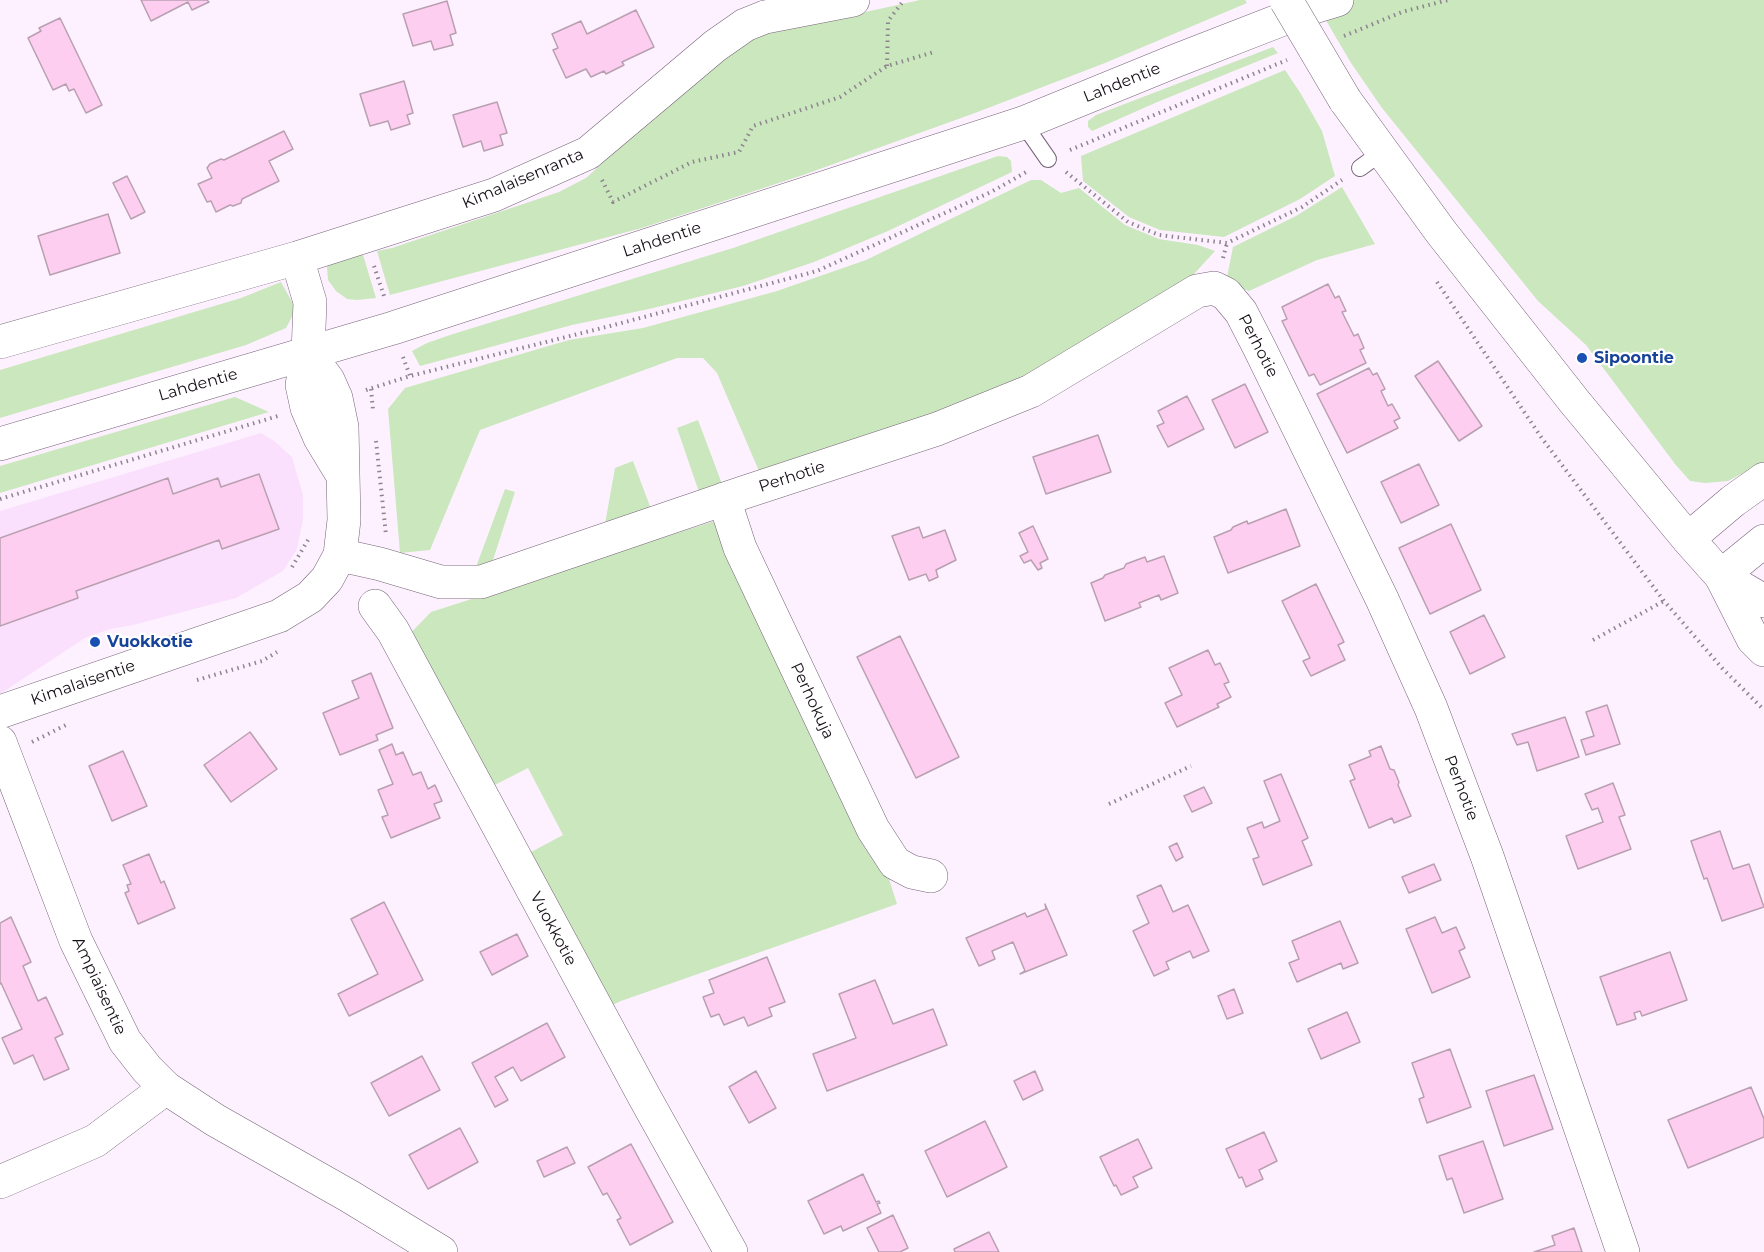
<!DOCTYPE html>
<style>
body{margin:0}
canvas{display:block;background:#fdf1ff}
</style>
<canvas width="1764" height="1252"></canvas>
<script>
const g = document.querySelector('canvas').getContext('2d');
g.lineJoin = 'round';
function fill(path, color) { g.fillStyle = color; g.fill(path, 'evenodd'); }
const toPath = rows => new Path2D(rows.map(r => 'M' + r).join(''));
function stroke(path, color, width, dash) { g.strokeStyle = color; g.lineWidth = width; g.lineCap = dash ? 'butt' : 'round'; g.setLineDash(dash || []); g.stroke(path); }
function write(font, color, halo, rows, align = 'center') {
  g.font = font + ' Montserrat,sans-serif'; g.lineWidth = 4.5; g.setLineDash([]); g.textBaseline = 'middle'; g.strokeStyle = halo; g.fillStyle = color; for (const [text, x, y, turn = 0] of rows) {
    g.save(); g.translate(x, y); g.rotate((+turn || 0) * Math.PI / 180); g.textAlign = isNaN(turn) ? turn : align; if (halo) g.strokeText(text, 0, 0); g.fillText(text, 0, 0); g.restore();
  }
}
fill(toPath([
 [261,433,274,441,292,457,303,495,303,520,297,549,283,571,236,598,133,625,110,629,85,638,0,694,0,511]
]), '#fae0fd');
fill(toPath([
 [920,0,1245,0,1247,3,1105,63,975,113,803,175,642,228,390,295,377,251,392,248,559,192,586,178,643,126,752,37],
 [1314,0,1764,0,1764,462,1728,481,1705,483,1690,481,1675,464,1586,345,1538,301,1382,108,1351,63],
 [1273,47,1278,53,1155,103,1092,131,1088,127,1088,121,1096,115],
 [1285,70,1301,94,1322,131,1335,176,1300,199,1224,237,1160,230,1129,217,1083,181,1081,156],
 [998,156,1007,157,1011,161,1012,172,888,231,814,262,743,286,649,309,572,325,420,366,412,351,427,343,453,334,733,248],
 [1031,180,1041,180,1061,193,1079,188,1125,225,1159,239,1198,245,1215,251,1183,286,1018,386,759,471,717,373,703,358,677,358,480,430,430,550,400,553,388,409,405,388,569,340,643,328,777,291,866,260],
 [1342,187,1375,244,1317,260,1249,291,1226,282,1233,247,1296,216],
 [361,248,376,298,357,300,347,299,336,291,328,280,327,267,333,255],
 [281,282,296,309,286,328,246,345,0,418,0,370,241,298],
 [235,397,269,412,0,493,0,466],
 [698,420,722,484,723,492,656,517,478,575,476,567,505,489,515,492,493,560,605,524,615,468,633,461,651,509,699,492,677,428],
 [724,518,873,829,897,904,621,1001,598,1012,516,860,563,835,528,768,479,793,399,645,431,612]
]), '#cbe7bd');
const building = toPath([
 [141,0,207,0,209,2,192,10,188,2,151,21,141,0],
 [447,1,456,33,450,35,453,45,434,50,431,41,413,46,403,14,447,1],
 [636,10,654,47,622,62,624,65,606,74,604,71,591,77,586,69,566,78,553,50,558,48,552,34,581,21,587,34,636,10],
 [60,18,102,105,86,113,74,89,69,91,66,84,53,90,28,38,41,31,39,28,60,18],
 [404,81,413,113,407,115,410,124,391,130,388,121,370,126,360,94,404,81],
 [497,102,507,133,500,135,503,145,484,151,481,141,463,147,453,115,497,102],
 [284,131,293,149,269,161,279,181,242,199,241,203,233,206,230,205,216,212,211,201,207,202,198,184,212,178,207,168,210,164,221,159,224,160,284,131],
 [127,176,145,212,131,219,113,183,127,176],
 [108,214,120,253,50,275,38,236,108,214],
 [1328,284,1335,298,1339,296,1346,311,1342,312,1354,336,1358,334,1364,348,1360,350,1366,363,1320,385,1314,374,1309,376,1282,321,1287,319,1282,307,1328,284],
 [1438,361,1482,426,1459,441,1415,376,1438,361],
 [1369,368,1373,375,1377,373,1385,389,1381,391,1388,406,1392,404,1400,418,1394,421,1398,428,1347,453,1317,394,1369,368],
 [1245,384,1268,432,1235,448,1212,400,1245,384],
 [1187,396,1204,429,1168,447,1157,426,1164,423,1158,411,1187,396],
 [1098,435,1111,472,1046,494,1033,457,1098,435],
 [1419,464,1439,505,1401,523,1381,482,1419,464],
 [259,474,279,529,222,549,219,540,76,591,78,598,0,626,0,538,168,478,173,494,218,478,221,487,259,474],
 [1286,509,1300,546,1228,573,1214,537,1231,530,1233,527,1247,521,1248,524,1286,509],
 [1451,524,1481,590,1430,614,1399,548,1451,524],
 [1033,526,1048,559,1040,563,1042,568,1038,570,1031,560,1024,563,1020,556,1028,552,1019,533,1033,526],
 [919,527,923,538,945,530,956,560,936,570,938,577,929,581,926,574,909,580,892,536,919,527],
 [1164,556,1178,593,1161,600,1159,595,1139,603,1141,607,1105,621,1091,583,1103,578,1105,575,1124,568,1126,564,1145,557,1147,562,1164,556],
 [1316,584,1344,642,1338,645,1345,660,1311,676,1303,661,1310,658,1282,601,1316,584],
 [1484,615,1505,657,1470,674,1450,632,1484,615],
 [900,636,959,757,916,778,857,657,900,636],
 [1208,650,1215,665,1220,663,1229,682,1224,684,1231,697,1217,704,1219,707,1177,727,1165,703,1182,695,1169,668,1208,650],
 [371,673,393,728,376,735,378,740,340,755,323,713,359,698,352,681,371,673],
 [1607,705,1620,744,1586,755,1581,740,1594,736,1586,712,1607,705],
 [1565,717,1579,757,1537,771,1528,742,1517,745,1512,734,1565,717],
 [250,732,277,769,231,802,204,765,250,732],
 [392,744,396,755,403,752,413,775,421,772,428,789,435,785,442,801,434,804,440,818,391,838,382,817,388,815,378,790,393,784,379,750,392,744],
 [1381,746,1390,769,1394,770,1399,782,1398,785,1411,816,1394,823,1392,818,1369,828,1350,781,1355,779,1349,765,1371,756,1369,751,1381,746],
 [123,751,147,806,112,821,89,766,123,751],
 [1281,774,1308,838,1302,841,1312,865,1263,885,1253,859,1259,857,1247,828,1262,822,1264,828,1280,821,1264,781,1281,774],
 [1613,783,1625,815,1619,817,1631,849,1578,869,1566,836,1603,822,1598,808,1592,810,1585,794,1613,783],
 [1204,787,1212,803,1192,812,1184,796,1204,787],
 [1720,831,1733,869,1749,864,1764,907,1722,921,1707,878,1704,879,1691,841,1720,831],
 [1177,843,1183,857,1176,861,1169,847,1177,843],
 [149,854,161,883,164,881,175,908,138,924,125,893,129,891,127,885,131,884,123,865,149,854],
 [1434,864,1441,880,1409,893,1402,877,1434,864],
 [1161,885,1173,912,1188,905,1209,951,1193,958,1190,951,1166,962,1169,969,1154,976,1133,931,1149,923,1137,896,1161,885],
 [384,902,423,980,349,1016,338,994,378,974,351,919,384,902],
 [1045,904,1067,955,1020,974,1025,971,1013,942,992,951,995,959,979,966,966,938,1025,913,1027,917,1046,909,1045,904],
 [11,917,31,962,23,966,38,1001,46,997,63,1034,55,1038,69,1069,44,1080,33,1055,14,1064,2,1038,22,1029,1,983,0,984,0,923,11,917],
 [1435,917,1442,933,1456,927,1465,948,1459,951,1470,977,1432,993,1406,929,1435,917],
 [1340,921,1358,963,1343,969,1341,963,1297,982,1289,963,1299,959,1292,941,1340,921],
 [517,934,528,956,492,975,480,952,517,934],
 [1670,952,1687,1000,1642,1016,1640,1011,1634,1013,1636,1019,1617,1025,1600,977,1670,952],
 [767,957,785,1002,769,1008,772,1016,748,1026,744,1017,724,1025,719,1014,711,1017,703,997,714,993,709,980,767,957],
 [875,980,893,1024,933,1009,947,1045,827,1091,813,1054,856,1038,839,994,875,980],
 [1234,989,1243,1013,1227,1019,1218,996,1234,989],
 [1347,1012,1360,1042,1321,1059,1308,1029,1347,1012],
 [547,1023,565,1057,521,1081,513,1067,495,1077,508,1100,495,1107,472,1063,547,1023],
 [1450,1049,1471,1107,1427,1123,1419,1099,1424,1097,1412,1063,1450,1049],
 [422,1056,440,1090,389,1116,371,1083,422,1056],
 [756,1071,776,1108,749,1123,729,1087,756,1071],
 [1035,1071,1043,1090,1023,1100,1014,1081,1035,1071],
 [1534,1075,1553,1129,1504,1146,1486,1091,1534,1075],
 [1751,1087,1764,1119,1764,1137,1688,1168,1668,1120,1751,1087],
 [985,1121,1007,1167,947,1197,925,1151,985,1121],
 [460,1128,478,1162,428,1189,409,1155,460,1128],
 [1264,1132,1277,1161,1259,1170,1263,1179,1246,1187,1242,1177,1239,1178,1226,1149,1264,1132],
 [1138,1139,1152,1168,1133,1177,1138,1187,1121,1195,1116,1185,1114,1186,1100,1157,1138,1139],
 [1483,1141,1503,1199,1464,1213,1452,1178,1447,1180,1439,1156,1483,1141],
 [631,1144,673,1222,630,1245,617,1220,621,1218,607,1193,603,1195,588,1167,631,1144],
 [567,1147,575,1163,544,1177,537,1161,567,1147],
 [863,1174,876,1202,879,1201,880,1203,877,1204,881,1213,843,1231,841,1226,824,1234,808,1201,863,1174],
 [893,1215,908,1248,900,1252,879,1252,867,1228,893,1215],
 [1574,1228,1582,1252,1534,1252,1555,1245,1552,1236,1574,1228],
 [989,1232,999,1252,955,1252,954,1249,989,1232]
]);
fill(building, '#fecef0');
stroke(building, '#b9a0b1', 1.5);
const service = toPath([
 [1023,123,1048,159],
 [1360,168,1382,152]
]);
const minor = toPath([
 [297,258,310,302,308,353],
 [0,342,297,258,494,195,588,153,715,46,745,25,765,17,853,0],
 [724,499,740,548,873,829,895,863,912,872,931,876],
 [340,555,380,564,441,582,481,582,742,493,937,429,1031,391,1197,291,1214,288,1226,294,1241,312,1260,349,1382,599,1431,708,1487,856,1623,1252],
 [375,606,393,631,645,1098,731,1252],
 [0,1182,95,1141,166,1088]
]);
const tertiary = toPath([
 [308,353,302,385,307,408,320,438,343,476],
 [1721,576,1753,639,1764,650],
 [1721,576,1764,601],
 [0,712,279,616,310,597,327,579,340,555,344,520,342,427,336,398,328,380,308,353],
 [0,742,76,941,125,1041,147,1069,166,1088,215,1120,349,1196,441,1252]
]);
const secondary = toPath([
 [1345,100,1441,232,1574,401,1688,539,1721,576,1764,541],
 [0,444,393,328,1023,123,1175,61,1314,7,1337,0],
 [1688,539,1733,501,1764,479]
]);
stroke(service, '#766478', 18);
stroke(minor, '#766478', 34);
stroke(tertiary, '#766478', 34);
stroke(secondary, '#766478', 34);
stroke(toPath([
 [1344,36,1402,12,1448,0],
 [887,66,888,21,904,0],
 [1070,150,1287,60],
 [1066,172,1128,222,1159,235,1227,243,1302,207,1342,180],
 [602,180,613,202,692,162,739,152,753,126,840,97,887,66,934,52],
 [1223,258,1227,243],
 [374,266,385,299],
 [1437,282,1541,437,1664,601,1722,668,1764,710],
 [403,357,410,376],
 [371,389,373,410],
 [366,390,410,376,610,326,817,271,991,192,1028,171],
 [376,441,386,535],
 [0,499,278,416],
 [292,567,308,540],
 [1593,640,1664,601],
 [197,680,262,661,277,652],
 [32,742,68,724],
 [1109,804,1191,766]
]), '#8e848f', 4, [1.5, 4.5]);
stroke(service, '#fff', 16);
stroke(minor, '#fff', 33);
stroke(tertiary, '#fff', 33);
stroke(secondary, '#fff', 33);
const secondaryBridge = toPath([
 [1286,0,1345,100]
]);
stroke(secondaryBridge, '#766478', 34, []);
stroke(secondaryBridge, '#fff', 33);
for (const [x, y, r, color] of [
 [1582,358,6,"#1a4fb4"],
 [95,642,6,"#1a4fb4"]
]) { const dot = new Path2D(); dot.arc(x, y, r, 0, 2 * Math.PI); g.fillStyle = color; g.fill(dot); stroke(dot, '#fff', 2); }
write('16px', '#160f17', '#fff', [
 ["Lahdentie",1122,83,-22],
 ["Kimalaisenranta",523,179,-23],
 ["Lahdentie",662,240,-18],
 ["Perhotie",1258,346,63],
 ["Lahdentie",198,385,-16],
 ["Perhotie",792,477,-18],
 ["Kimalaisentie",83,683,-19],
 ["Perhokuja",812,701,65],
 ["Perhotie",1461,788,69],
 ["Vuokkotie",553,929,62],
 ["Ampiaisentie",99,986,65]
]);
write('bold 16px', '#164399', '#fff', [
 ["Sipoontie",1594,358],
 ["Vuokkotie",107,642]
], 'left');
</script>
